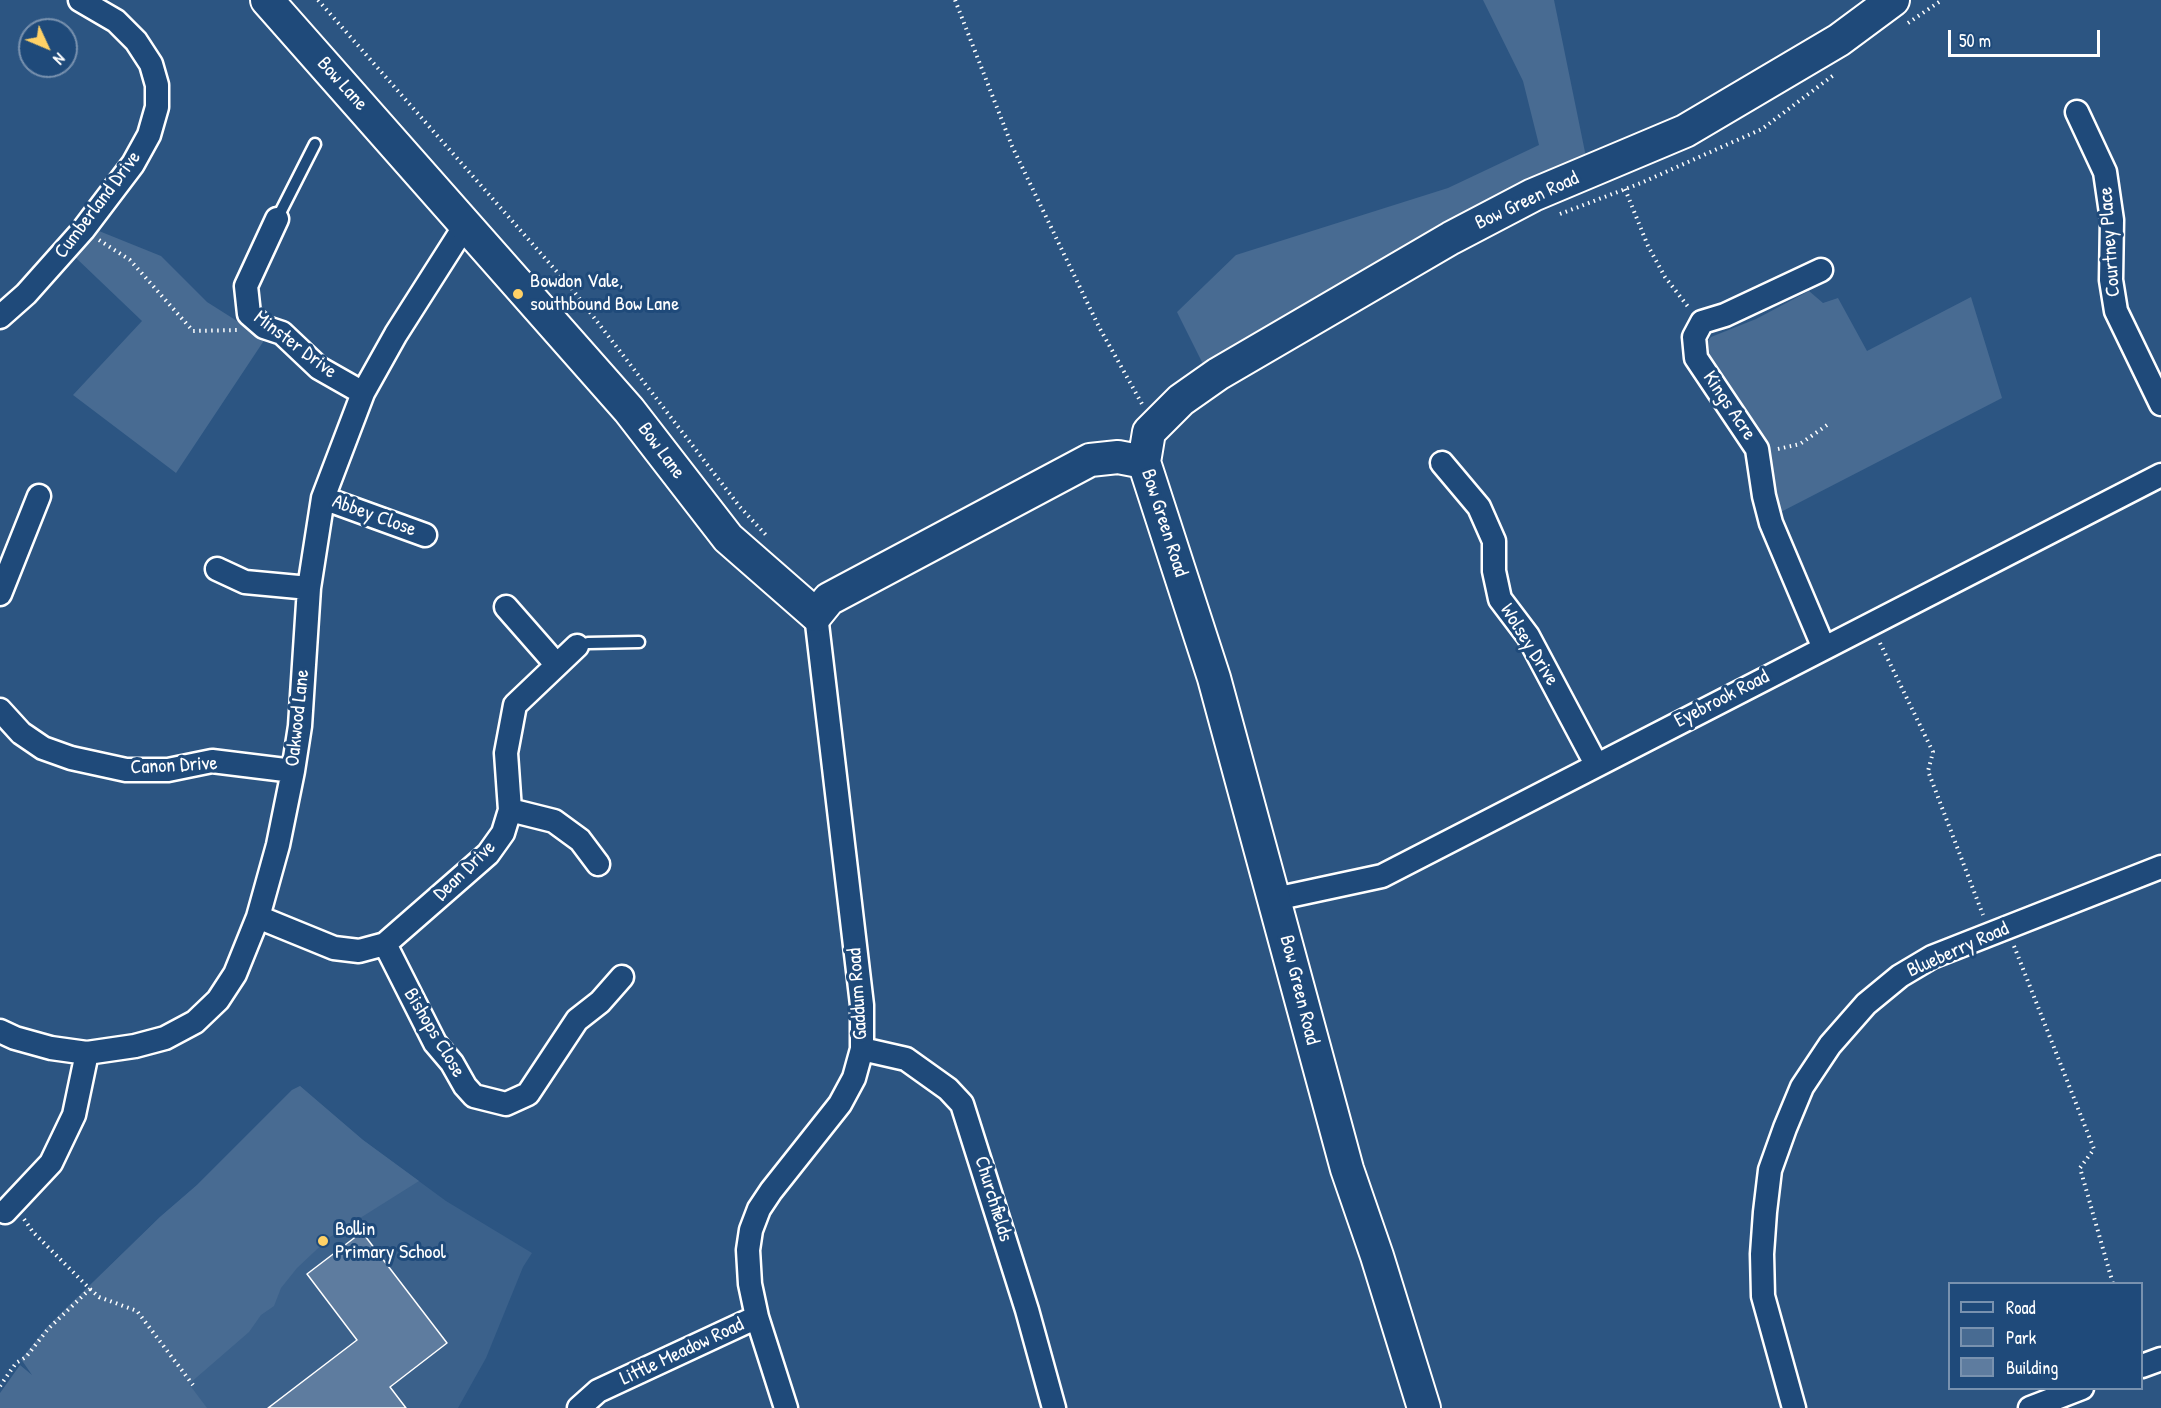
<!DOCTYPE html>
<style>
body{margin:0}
#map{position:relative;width:2161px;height:1408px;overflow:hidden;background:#2c5582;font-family:"Patrick Hand",sans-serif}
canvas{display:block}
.legend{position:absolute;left:1948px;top:1282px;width:195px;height:108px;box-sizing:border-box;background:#1f4a7a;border:2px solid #7992af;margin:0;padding:8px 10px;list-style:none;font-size:18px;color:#fff}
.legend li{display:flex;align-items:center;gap:12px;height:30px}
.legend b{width:30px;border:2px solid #7992af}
.north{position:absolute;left:18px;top:18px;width:60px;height:60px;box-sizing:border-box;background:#1f4a7a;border:2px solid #7992af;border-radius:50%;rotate:134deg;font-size:16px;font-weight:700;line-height:24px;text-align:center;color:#fff}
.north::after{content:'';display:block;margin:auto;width:21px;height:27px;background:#ffd166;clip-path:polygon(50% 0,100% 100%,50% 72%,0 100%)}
.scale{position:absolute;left:1948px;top:30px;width:152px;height:27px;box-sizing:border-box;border:3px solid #fff;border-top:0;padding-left:8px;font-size:18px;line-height:21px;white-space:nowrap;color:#fff;-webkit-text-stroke:4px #1f4a7a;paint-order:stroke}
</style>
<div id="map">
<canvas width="2161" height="1408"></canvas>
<ul class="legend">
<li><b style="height:8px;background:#1f4a7a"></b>Road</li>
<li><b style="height:16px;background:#486b92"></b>Park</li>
<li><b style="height:16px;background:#5e7c9f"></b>Building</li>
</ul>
<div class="north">N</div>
<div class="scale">50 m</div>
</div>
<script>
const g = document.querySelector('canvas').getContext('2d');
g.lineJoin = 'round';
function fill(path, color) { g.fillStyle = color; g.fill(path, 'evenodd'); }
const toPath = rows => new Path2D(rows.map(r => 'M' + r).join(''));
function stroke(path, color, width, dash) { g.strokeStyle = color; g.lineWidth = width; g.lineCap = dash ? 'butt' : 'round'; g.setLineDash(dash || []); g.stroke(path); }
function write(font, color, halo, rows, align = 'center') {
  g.font = font + ' "Patrick Hand",sans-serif'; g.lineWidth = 6; g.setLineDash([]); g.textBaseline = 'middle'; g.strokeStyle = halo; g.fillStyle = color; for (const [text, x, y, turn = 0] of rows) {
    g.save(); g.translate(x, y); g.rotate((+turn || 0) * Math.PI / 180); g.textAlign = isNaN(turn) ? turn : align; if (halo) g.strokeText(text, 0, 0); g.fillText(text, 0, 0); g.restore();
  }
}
fill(toPath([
 [300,1086,363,1140,446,1201,532,1253,523,1267,486,1358,458,1408,57,1408,21,1359,60,1314,160,1217,197,1185,292,1090]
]), '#3b618b');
fill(toPath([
 [1483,0,1554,0,1586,157,1206,370,1177,312,1236,255,1448,188,1539,145,1523,81],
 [99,231,161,256,207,302,245,326,252,325,267,336,176,473,73,395,142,321,75,257],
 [1809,291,1823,303,1838,298,1867,351,1971,297,2002,398,1775,515,1770,465,1706,362,1704,345,1711,337,1756,319],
 [300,1086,363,1140,419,1181,330,1237,297,1268,281,1288,274,1306,261,1315,249,1332,189,1384,207,1408,0,1408,0,1393,20,1365,32,1375,21,1359,48,1326,160,1217,197,1185,292,1090]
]), '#486b92');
const building = toPath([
 [362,1232,447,1343,390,1387,406,1408,268,1408,357,1340,307,1274,362,1232]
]);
fill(building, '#5e7c9f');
stroke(building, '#fff', 1.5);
const lane = toPath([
 [277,219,315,144],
 [577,646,588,643,639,642]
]);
const street = toPath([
 [2077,112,2105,172,2112,220,2111,280,2116,311,2161,404],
 [277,219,246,286,249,314,264,327,282,333,319,368,363,393],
 [1821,270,1725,315,1702,322,1694,337,1696,358,1757,449,1764,496,1771,523,1823,646],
 [0,317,26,294,83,230,133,164,149,135,157,107,157,85,151,64,136,41,116,21,80,0],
 [1442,463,1479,507,1494,541,1494,571,1500,599,1528,636,1596,764],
 [323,498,425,535],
 [217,569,245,582,309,588],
 [0,594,39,496],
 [506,607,556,664],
 [0,710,21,733,43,748,71,758,126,770,168,770,212,761,293,771],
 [510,810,554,821,580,840,598,864],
 [1275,899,1382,876,2161,475],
 [258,917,334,948,359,951,385,944,488,854,503,833,510,810,506,753,515,705,577,646],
 [385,944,435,1043,452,1063,465,1086,474,1096,506,1104,528,1094,577,1020,600,1002,622,977],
 [0,1031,15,1038,51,1048,87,1053,135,1046,165,1038,195,1022,218,1000,235,974,258,917,278,845,293,771,300,726,309,588,323,498,363,393,396,334,466,224],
 [862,1049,906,1059,948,1089,962,1104,1027,1310,1054,1408],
 [5,1212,51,1163,74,1115,87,1053],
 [2142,1366,2161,1359],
 [579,1408,598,1391,757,1317],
 [786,1408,757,1317,750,1284,748,1250,751,1230,759,1209,771,1191,840,1104,854,1078,862,1049,862,1005,816,615],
 [1794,1408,1763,1296,1762,1254,1765,1212,1770,1170,1785,1128,1802,1087,1830,1045,1866,1004,1900,976,1932,957,2161,867],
 [2030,1408,2082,1388]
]);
const secondary = toPath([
 [267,0,629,410,728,538,816,615,829,599,1090,460,1118,457,1144,462],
 [1424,1408,1377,1256,1347,1169,1214,678,1144,462,1149,432,1181,400,1218,374,1451,238,1533,195,1685,131,1839,40,1893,0]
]);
stroke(lane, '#fff', 15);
stroke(street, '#fff', 27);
stroke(secondary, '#fff', 36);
stroke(toPath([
 [318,0,572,289,740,507,766,535],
 [955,0,1012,146,1099,327,1142,404],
 [1908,23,1942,0],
 [1625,189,1648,246,1665,277,1689,308],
 [1560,214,1641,183,1762,129,1835,74],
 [99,240,130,260,193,331,237,330],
 [1778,449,1800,444,1830,423],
 [1880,643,1933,752,1928,771,1983,915],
 [2014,946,2094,1149,2080,1168,2113,1284],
 [90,1289,99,1297,137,1311,193,1385],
 [0,1386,16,1363,26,1357,48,1329,90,1289,33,1232,24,1219]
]), '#fff', 4, [1.5, 4.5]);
stroke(lane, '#1f4a7a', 10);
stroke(street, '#1f4a7a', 22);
stroke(secondary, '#1f4a7a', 32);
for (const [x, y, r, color] of [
 [518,294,6,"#ffd166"],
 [323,1241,6,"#ffd166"]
]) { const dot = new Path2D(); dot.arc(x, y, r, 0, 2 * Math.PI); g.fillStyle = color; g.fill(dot); stroke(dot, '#1f4a7a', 2); }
write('20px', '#fff', '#1f4a7a', [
 ["Bow Lane",342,84,48],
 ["Bow Green Road",1527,201,-25],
 ["Cumberland Drive",98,205,-53],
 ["Courtney Place",2110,242,-94],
 ["Minster Drive",295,345,37],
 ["Kings Acre",1729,406,56],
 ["Bow Lane",661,451,53],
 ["Abbey Close",374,516,20],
 ["Bow Green Road",1164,523,72],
 ["Wolsey Drive",1529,645,58],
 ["Eyebrook Road",1722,699,-27],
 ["Oakwood Lane",298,718,-84],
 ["Canon Drive",174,766,-3],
 ["Dean Drive",465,871,-44],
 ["Blueberry Road",1958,950,-24],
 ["Bow Green Road",1299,990,76],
 ["Gaddum Road",858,994,-94],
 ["Bishops Close",434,1033,59],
 ["Churchfields",993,1199,73],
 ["Little Meadow Road",682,1352,-25]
]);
write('20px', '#fff', '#1f4a7a', [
 ["Bowdon Vale,",530,282],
 ["southbound Bow Lane",530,305],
 ["Bollin",335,1230],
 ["Primary School",335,1253]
], 'left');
</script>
